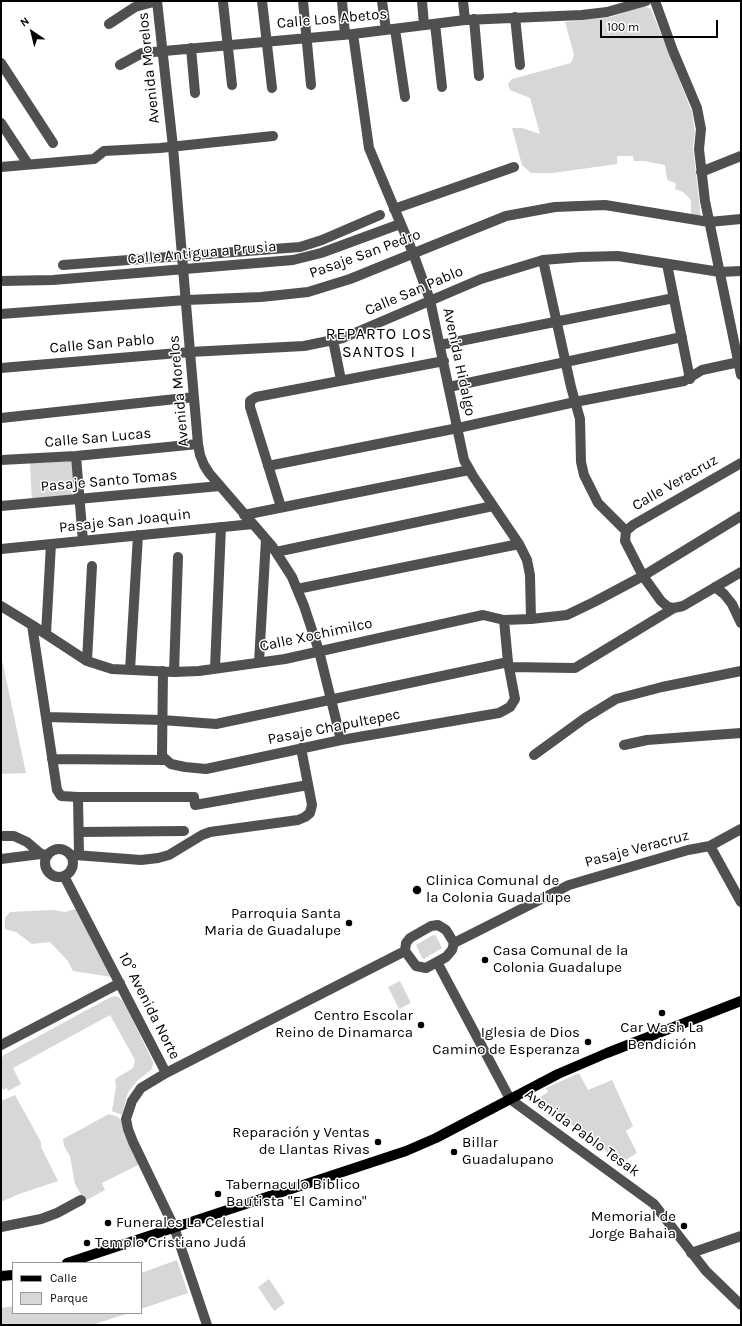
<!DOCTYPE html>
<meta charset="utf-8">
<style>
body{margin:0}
#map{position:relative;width:742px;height:1326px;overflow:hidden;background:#fff;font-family:Karla,sans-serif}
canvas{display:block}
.frame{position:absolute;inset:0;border:2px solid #000;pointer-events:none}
.legend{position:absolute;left:12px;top:1262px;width:130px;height:52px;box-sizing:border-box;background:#fff;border:1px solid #999;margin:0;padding:5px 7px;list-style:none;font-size:12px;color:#000}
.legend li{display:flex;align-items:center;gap:8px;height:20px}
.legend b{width:20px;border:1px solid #999}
.north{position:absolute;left:12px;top:12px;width:40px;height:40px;-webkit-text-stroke:3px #fff;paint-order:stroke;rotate:325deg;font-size:11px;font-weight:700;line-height:16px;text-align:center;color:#000}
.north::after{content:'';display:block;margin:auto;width:14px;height:18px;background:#000;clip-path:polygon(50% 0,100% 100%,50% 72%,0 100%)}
.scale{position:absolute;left:600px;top:20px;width:118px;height:18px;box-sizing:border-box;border:2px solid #000;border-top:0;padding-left:5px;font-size:12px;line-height:14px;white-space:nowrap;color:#000;-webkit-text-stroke:3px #fff;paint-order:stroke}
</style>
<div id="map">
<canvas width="742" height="1326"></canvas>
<div class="frame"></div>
<ul class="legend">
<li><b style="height:5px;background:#000"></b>Calle</li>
<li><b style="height:11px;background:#d7d7d7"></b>Parque</li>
</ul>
<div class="north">N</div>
<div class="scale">100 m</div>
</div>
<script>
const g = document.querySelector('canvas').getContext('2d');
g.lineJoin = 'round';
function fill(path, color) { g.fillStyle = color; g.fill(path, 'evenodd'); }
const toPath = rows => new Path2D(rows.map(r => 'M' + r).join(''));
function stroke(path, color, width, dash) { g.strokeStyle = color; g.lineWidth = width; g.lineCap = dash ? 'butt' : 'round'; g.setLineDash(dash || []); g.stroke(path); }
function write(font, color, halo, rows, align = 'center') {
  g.font = font + ' Karla,sans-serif'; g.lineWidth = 3; g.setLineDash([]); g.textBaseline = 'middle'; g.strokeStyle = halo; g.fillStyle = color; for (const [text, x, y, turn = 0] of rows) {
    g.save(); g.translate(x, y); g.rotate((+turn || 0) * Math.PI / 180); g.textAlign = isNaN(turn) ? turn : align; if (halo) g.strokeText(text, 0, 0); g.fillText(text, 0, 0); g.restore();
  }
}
fill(toPath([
 [644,6,651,9,692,112,695,132,693,147,701,219,691,218,691,200,683,192,675,189,676,183,669,181,667,179,665,165,644,161,634,161,633,156,617,156,617,164,553,173,531,173,522,165,512,128,522,128,540,134,530,98,510,90,508,84,512,79,571,63,574,55,565,22,611,17],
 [75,461,77,498,32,502,30,463],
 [1,655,26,773,1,774],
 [78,908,112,977,73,971,68,961,50,942,32,944,16,932,5,929,5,918,10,912,52,910,65,912],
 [433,935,436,936,442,948,424,959,422,958,416,945],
 [400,981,411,1003,399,1009,388,987],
 [115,996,120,998,125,1004,153,1062,153,1065,151,1070,138,1080,128,1092,122,1115,112,1111,116,1087,115,1079,133,1068,135,1060,110,1015,13,1068,21,1084,8,1091,7,1088,3,1090,1,1086,1,1059,4,1055,109,998],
 [579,1073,588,1090,612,1080,633,1126,626,1131,637,1153,621,1163,556,1113,540,1097,548,1092,546,1088],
 [15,1095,41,1142,41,1147,58,1181,19,1194,1,1202,1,1101],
 [109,1114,118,1117,123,1122,140,1164,102,1183,105,1190,85,1201,75,1184,70,1156,64,1146,63,1139],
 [177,1260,188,1293,141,1309,141,1273],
 [269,1279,285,1303,274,1311,258,1287],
 [13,1306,13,1313,129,1313,92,1325,1,1325,1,1308]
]), '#d7d7d7');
stroke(toPath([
 [157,1,173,147,190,352,198,444,200,455,204,465,209,473,272,546,292,577,304,606,319,651,341,740],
 [262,1,272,88],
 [303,1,311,85],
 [342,1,345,34],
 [382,1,386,30],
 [422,1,424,25],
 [463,1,465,20],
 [655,1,673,51,697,108,701,129,699,149,705,201,741,375],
 [223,2,232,85],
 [515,17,520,65],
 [474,19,479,76],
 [109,24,135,7,157,1],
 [435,24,442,87],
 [395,29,405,97],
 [353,34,369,148,413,253,430,300,464,460,473,476,519,544,527,560,530,575,531,619],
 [191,48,195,93],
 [1,63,53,143],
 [120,65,142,53,353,34,465,20,582,15,607,12,646,1],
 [1,123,28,164],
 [1,167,94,159,104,151,160,148,273,136],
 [701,172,741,156],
 [394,209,514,167],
 [543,260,571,387,580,419,581,462,584,475,598,503,626,531],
 [667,264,690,379],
 [63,265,300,247,322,240,380,215],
 [1,281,53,280,293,260,321,253,400,224],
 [1,314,186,300,261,297,308,292,350,279,506,216,555,207,605,205,709,222,741,219],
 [333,340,341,380],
 [440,345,674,298],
 [1,368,190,352,304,346,343,338,481,279,543,260,580,257,618,256,720,272,741,271],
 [449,387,682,337],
 [1,418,194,397],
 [76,456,83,541],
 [1,460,76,456,198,444],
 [268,466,458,428,575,402,684,381,702,370,739,362],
 [1,506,220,486],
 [281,507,250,407,250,401,256,397,444,361],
 [244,515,469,470],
 [626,531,633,525,741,463],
 [626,531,625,541,643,576,661,601,668,607,674,608],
 [1,549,253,524],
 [276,552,493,506],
 [715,587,724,594,732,604,741,623],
 [297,589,519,544],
 [1,606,32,625,87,661,112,669,174,672,199,671,285,659,483,615,504,620,531,619,567,615,594,602,643,576,741,516],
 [32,625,57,790,61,796,78,797,194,797,195,805,308,785],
 [46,634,51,544],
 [87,661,92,566],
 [259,662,266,539],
 [509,667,575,668,674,608,683,606,741,572],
 [215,668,221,527],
 [130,670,138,535],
 [163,671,162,756,171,764,185,767,206,769,341,740,499,713,510,707,515,699,508,662,504,620],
 [174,672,178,557],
 [46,717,162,720,216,724,508,662],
 [624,745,647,740,741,733],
 [534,755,585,718,616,699,662,687,741,671],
 [52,759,165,760],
 [78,797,79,855],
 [79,832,184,831],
 [1,836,14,836,27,842,41,854],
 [710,846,741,902],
 '45 863a14 14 0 1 1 28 0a14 14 0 1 1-28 0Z',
 [71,856,75,855,141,860,158,858,169,855,202,835,210,832,298,820,305,817,310,813,312,805,301,748],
 [1,859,41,854,47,855],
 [64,876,166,1073],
 [438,925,446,930,454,943,452,950,446,957,426,968,416,966,405,951,406,943,410,938,431,926,438,925],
 [454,943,569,885,688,850,710,846,741,829],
 [437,962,510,1099,654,1204,706,1271,741,1305],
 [1,1045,120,983],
 [1,1227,41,1219,57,1213,81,1200],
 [691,1253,741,1236],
 [207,1325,174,1227,133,1142,128,1129,126,1119,132,1101,141,1088,166,1073,405,951]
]), '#505050', 10);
stroke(toPath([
 [67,1263,406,1151,436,1138,558,1074,607,1053,741,1001],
 [1,1276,13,1275]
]), '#000', 10);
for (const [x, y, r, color] of [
 [417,890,5,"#000"],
 [349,923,4,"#000"],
 [485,960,4,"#000"],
 [662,1013,4,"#000"],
 [421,1025,4,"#000"],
 [588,1042,4,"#000"],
 [378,1142,4,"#000"],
 [454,1152,4,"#000"],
 [218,1194,4,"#000"],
 [108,1223,4,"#000"],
 [684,1226,4,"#000"],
 [87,1243,4,"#000"]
]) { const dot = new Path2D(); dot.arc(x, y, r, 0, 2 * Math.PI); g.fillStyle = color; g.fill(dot); stroke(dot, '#fff', 1.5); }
write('15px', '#000', '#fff', [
 ["Calle Los Abetos",332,19,-5],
 ["Avenida Morelos",149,68,-96],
 ["Calle Antigua a Prusia",202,253,-5],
 ["Pasaje San Pedro",365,254,-20],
 ["Calle San Pablo",414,291,-23],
 ["Calle San Pablo",102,344,-5],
 ["Avenida Hidalgo",459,362,78],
 ["Avenida Morelos",179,391,-95],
 ["Calle San Lucas",98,438,-5],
 ["Pasaje Santo Tomas",109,481,-5],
 ["Calle Veracruz",675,483,-30],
 ["Pasaje San Joaquin",125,521,-6],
 ["Calle Xochimilco",316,635,-12],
 ["Pasaje Chapultepec",334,727,-11],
 ["Pasaje Veracruz",637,849,-15],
 ["10° Avenida Norte",149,1006,63],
 ["Avenida Pablo Tesak",582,1133,36]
]);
write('15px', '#000', '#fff', [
 ["Clinica Comunal de",426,881],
 ["la Colonia Guadalupe",426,898],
 ["Parroquia Santa",341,914,"right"],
 ["Maria de Guadalupe",341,931,"right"],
 ["Casa Comunal de la",493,951],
 ["Colonia Guadalupe",493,968],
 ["Centro Escolar",413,1016,"right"],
 ["Reino de Dinamarca",413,1033,"right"],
 ["Car Wash La",662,1028,"center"],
 ["Bendición",662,1045,"center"],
 ["Iglesia de Dios",580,1033,"right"],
 ["Camino de Esperanza",580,1050,"right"],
 ["Reparación y Ventas",370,1133,"right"],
 ["de Llantas Rivas",370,1150,"right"],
 ["Billar",462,1143],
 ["Guadalupano",462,1160],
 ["Tabernaculo Biblico",226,1185],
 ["Bautista \"El Camino\"",226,1202],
 ["Memorial de",676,1217,"right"],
 ["Jorge Bahaia",676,1234,"right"],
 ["Funerales La Celestial",116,1223],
 ["Templo Cristiano Judá",95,1243]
], 'left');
g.letterSpacing = '1px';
write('16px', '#000', '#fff', [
 ["REPARTO LOS",379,334],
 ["SANTOS I",379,352]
]);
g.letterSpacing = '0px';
</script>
